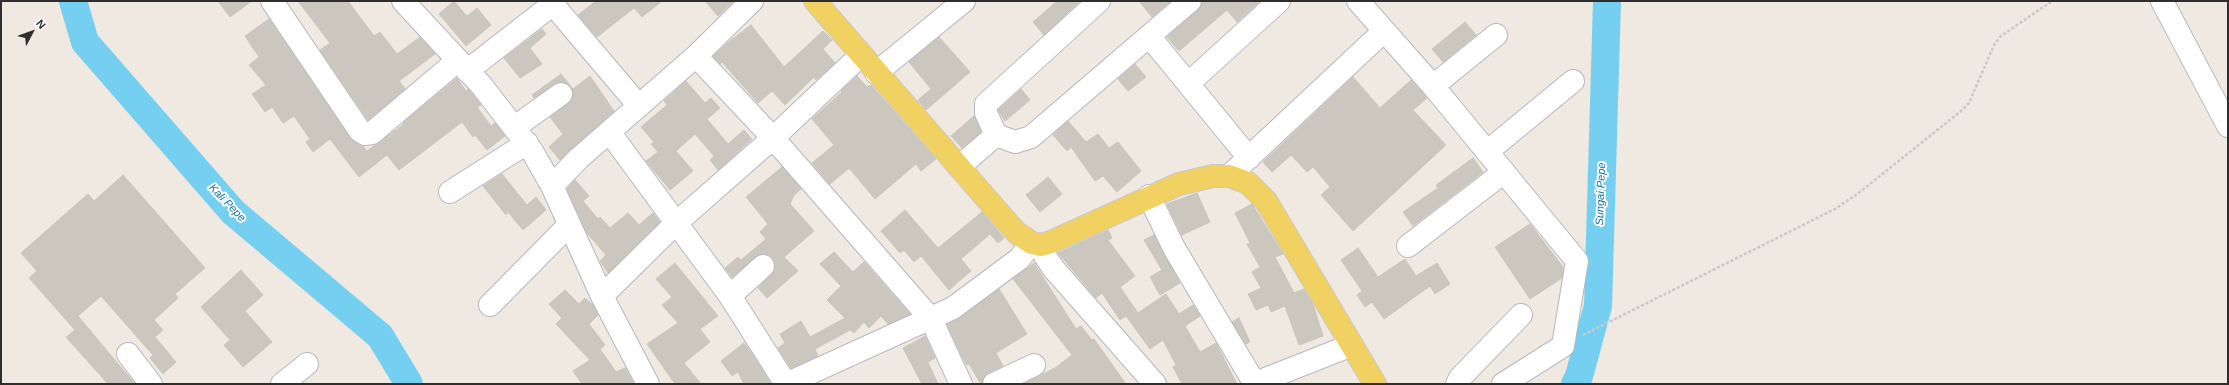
<!DOCTYPE html>
<style>
body{margin:0}
#map{position:relative;width:2229px;height:385px;overflow:hidden;background:#efe9e1;font-family:Arial,sans-serif}
canvas{display:block}
.frame{position:absolute;inset:0;border:2px solid #2e2e2e;pointer-events:none}
.north{position:absolute;left:12px;top:12px;width:40px;height:40px;-webkit-text-stroke:3px #fff;paint-order:stroke;rotate:49deg;font-size:11px;font-weight:700;line-height:16px;text-align:center;color:#2e2e2e}
.north::after{content:'';display:block;margin:auto;width:14px;height:18px;background:#2e2e2e;clip-path:polygon(50% 0,100% 100%,50% 72%,0 100%)}
</style>
<div id="map">
<canvas width="2229" height="385"></canvas>
<div class="frame"></div>
<div class="north">N</div>
</div>
<script>
const g = document.querySelector('canvas').getContext('2d');
g.lineJoin = 'round';
const toPath = rows => new Path2D(rows.map(r => 'M' + r).join(''));
function stroke(path, color, width, dash) { g.strokeStyle = color; g.lineWidth = width; g.lineCap = dash ? 'butt' : 'round'; g.setLineDash(dash || []); g.stroke(path); }
function fill(path, color) { g.fillStyle = color; g.fill(path, 'evenodd'); }
function write(font, color, halo, rows, align = 'center') {
  g.font = font + ' Arial,sans-serif'; g.lineWidth = 4; g.setLineDash([]); g.textBaseline = 'middle'; g.strokeStyle = halo; g.fillStyle = color; for (const [text, x, y, turn = 0] of rows) {
    g.save(); g.translate(x, y); g.rotate((+turn || 0) * Math.PI / 180); g.textAlign = isNaN(turn) ? turn : align; if (halo) g.strokeText(text, 0, 0); g.fillText(text, 0, 0); g.restore();
  }
}
stroke(toPath([
 [73,1,85,42,233,212,380,336,409,384],
 [1575,384,1579,376,1598,306,1607,1]
]), '#75cff0', 28);
const building = toPath([
 [218,1,252,1,230,17,218,1],
 [298,1,348,1,374,36,380,32,397,54,420,37,435,54,399,81,405,89,368,120,320,50,330,43,298,1],
 [454,1,467,16,477,8,491,25,466,46,439,14,454,1],
 [596,1,662,1,642,17,634,8,597,37,578,15,596,1],
 [705,1,734,1,718,16,705,1],
 [1057,1,1080,1,1044,35,1033,22,1057,1],
 [1139,1,1171,1,1152,17,1139,1],
 [1202,1,1260,1,1237,22,1227,10,1179,51,1167,37,1198,10,1202,1],
 [269,19,350,138,363,146,367,151,403,125,404,122,457,78,466,91,468,89,481,105,477,107,491,126,495,123,505,136,487,150,475,135,473,137,462,122,399,170,387,155,359,177,330,139,313,152,306,142,310,139,294,116,283,123,272,107,265,112,252,94,266,85,249,65,259,57,245,36,269,19],
 [1465,22,1476,35,1443,62,1432,49,1465,22],
 [751,25,784,67,823,31,832,40,823,49,835,63,816,80,814,77,785,105,772,91,758,103,722,62,720,64,713,56,731,40,751,25],
 [542,29,546,34,530,48,542,64,520,78,504,58,542,29],
 [939,37,970,72,926,110,918,100,931,89,909,62,939,37],
 [1135,64,1146,77,1128,91,1118,79,1135,64],
 [561,74,573,89,590,76,614,111,560,160,549,147,563,134,550,117,572,99,573,93,571,87,566,83,559,82,534,98,532,95,561,74],
 [857,76,867,87,871,85,936,159,921,171,916,164,875,199,849,168,830,184,812,163,834,145,812,119,842,92,841,91,857,76],
 [1353,77,1380,108,1411,80,1427,98,1413,110,1446,145,1353,231,1321,195,1330,187,1313,167,1307,172,1291,155,1272,172,1263,162,1353,77],
 [686,81,705,103,711,98,720,108,707,119,728,144,744,130,752,139,718,170,710,160,714,156,695,134,676,151,693,171,670,190,646,161,658,152,651,144,654,142,641,127,667,105,664,101,686,81],
 [1021,89,1030,100,1005,121,998,110,1021,89],
 [974,116,981,132,962,148,951,136,974,116],
 [1068,121,1086,142,1098,134,1109,148,1118,142,1141,171,1117,192,1103,176,1095,181,1071,147,1067,151,1053,135,1068,121],
 [1473,158,1483,172,1413,226,1403,212,1438,188,1436,185,1473,158],
 [782,167,801,189,794,195,790,204,814,231,784,257,798,271,767,298,758,288,775,270,775,264,772,257,766,254,760,254,732,277,725,268,738,257,741,260,766,239,760,232,768,224,746,197,782,167],
 [502,174,527,205,536,197,546,210,523,230,508,212,506,215,483,186,502,174],
 [123,175,205,268,175,294,178,298,154,320,163,330,155,337,176,362,163,374,150,358,153,355,101,296,78,316,135,384,108,384,66,337,75,330,29,278,37,271,21,253,88,194,94,201,123,175],
 [1048,177,1062,194,1040,212,1026,195,1048,177],
 [575,180,589,196,583,201,598,219,600,217,610,228,628,213,639,225,653,213,660,222,608,273,600,261,606,255,587,233,567,189,575,180],
 [1197,193,1210,222,1182,235,1167,204,1197,193],
 [1252,204,1283,254,1275,257,1294,293,1304,289,1313,304,1323,336,1299,345,1285,306,1271,312,1268,305,1256,310,1248,294,1261,288,1252,272,1260,267,1247,244,1250,243,1235,213,1252,204],
 [905,210,938,248,982,212,1004,238,998,243,990,234,961,259,971,271,949,290,921,256,914,262,904,250,900,253,881,231,905,210],
 [1530,224,1563,267,1562,278,1530,299,1495,247,1530,224],
 [1108,230,1112,238,1108,240,1135,276,1120,287,1138,313,1166,294,1179,314,1193,305,1200,316,1185,326,1200,352,1216,343,1237,384,1182,384,1173,367,1176,365,1163,340,1150,349,1126,316,1120,320,1102,293,1096,298,1058,253,1108,230],
 [1154,235,1180,283,1160,295,1150,277,1162,270,1144,240,1154,235],
 [1358,248,1378,277,1405,259,1416,276,1437,263,1450,284,1435,294,1430,286,1384,319,1372,302,1365,307,1357,295,1362,291,1341,260,1358,248],
 [834,252,853,272,864,262,910,314,888,324,881,316,869,328,864,322,854,333,850,330,815,349,818,356,791,368,778,348,785,343,780,334,801,321,810,337,845,318,827,300,841,286,820,264,834,252],
 [675,263,718,316,700,329,710,342,684,363,701,384,675,384,647,344,678,323,662,305,672,297,656,279,675,263],
 [1034,263,1076,329,1081,326,1092,340,1094,339,1126,384,1023,384,1055,368,1072,355,1013,279,1034,263],
 [241,270,263,295,245,311,272,342,243,367,224,345,230,340,201,307,241,270],
 [999,289,1027,334,996,353,1003,366,988,373,981,384,969,364,967,365,963,358,947,324,960,318,999,289],
 [565,290,579,304,585,298,593,305,598,315,589,324,605,345,600,349,616,372,625,368,634,384,582,384,573,371,590,360,556,324,562,318,549,304,565,290],
 [1239,318,1250,342,1246,344,1232,322,1239,318],
 [925,336,935,358,928,362,938,384,922,384,903,348,925,336],
 [744,343,750,351,771,384,744,384,738,372,732,376,721,361,744,343]
]);
fill(building, '#cbc7bf');
stroke(building, '#cbc5ba', 1);
const minor = toPath([
 [272,1,360,131,365,134,372,133,457,61],
 [403,1,482,86,532,151,552,186,602,296,648,384],
 [550,1,639,106],
 [1358,1,1433,86,1577,261,1563,346,1503,384],
 [2162,1,2228,126],
 [1149,36,1249,158],
 [696,56,773,138,861,55],
 [467,71,553,4],
 [876,73,964,1],
 [1189,83,1279,1],
 [1433,86,1496,35],
 [515,127,561,94],
 [610,133,730,296,786,384,953,308,1019,259,1032,243],
 [996,135,986,113,986,104,1099,1],
 [1488,151,1573,81],
 [959,167,996,135,1015,142,1031,137,1190,1],
 [1229,176,1384,31],
 [552,186,578,159,696,56,752,1],
 [450,192,527,143],
 [1149,196,1174,248,1255,384],
 [1041,245,1045,256,1053,268,1155,384],
 [1408,246,1504,172],
 [602,296,675,224,773,138,931,319,961,384],
 [730,296,763,266],
 [490,305,569,225],
 [128,354,151,384],
 [282,384,307,364],
 [994,384,1034,365],
 [1253,384,1352,345],
 [1457,384,1460,378,1521,315]
]);
const major = toPath([
 [815,1,999,213,1017,233,1032,243,1041,245,1051,242,1179,184,1213,176,1229,176,1248,183,1266,201,1375,384]
]);
stroke(minor, '#b4b7c1', 24);
stroke(major, '#c9c9c9', 24);
stroke(toPath([
 [1583,335,1835,209,1860,192,1961,111,1969,103,1994,45,2001,36,2052,1]
]), '#c9c9c9', 2.5, [3, 2]);
stroke(minor, '#fff', 22);
stroke(major, '#f2d163', 22);
write('italic 11px', '#0d6fa3', '#fff', [
 ["Sungai Pepe",1601,194,-88],
 ["Kali Pepe",227,203,46]
]);
</script>
